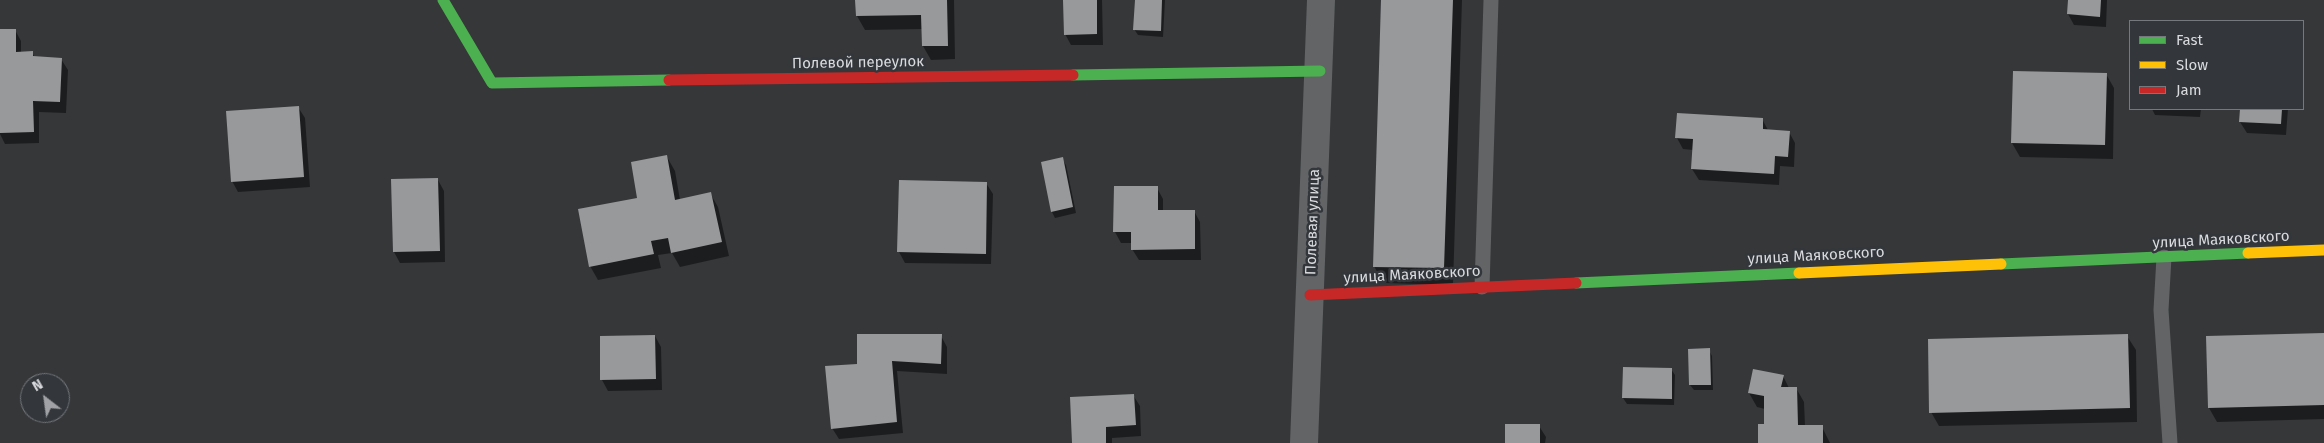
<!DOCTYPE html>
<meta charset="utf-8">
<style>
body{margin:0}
#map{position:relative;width:2324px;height:443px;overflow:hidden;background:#353739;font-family:"Fira Sans",sans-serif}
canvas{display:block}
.legend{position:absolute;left:2129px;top:20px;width:175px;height:90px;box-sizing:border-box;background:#33363b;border:1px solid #75787d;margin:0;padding:6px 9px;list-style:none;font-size:15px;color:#d9dbdf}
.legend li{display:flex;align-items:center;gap:10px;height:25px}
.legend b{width:25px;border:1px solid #75787d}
.north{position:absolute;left:20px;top:373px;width:50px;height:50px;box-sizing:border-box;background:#33363b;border:1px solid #75787d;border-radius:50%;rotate:330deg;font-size:14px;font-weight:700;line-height:20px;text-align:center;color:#d9dbdf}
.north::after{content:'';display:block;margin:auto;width:18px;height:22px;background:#a0a2a5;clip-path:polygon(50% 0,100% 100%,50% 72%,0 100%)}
</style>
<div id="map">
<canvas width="2324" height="443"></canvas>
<ul class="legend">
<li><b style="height:6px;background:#4caf50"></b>Fast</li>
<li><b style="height:6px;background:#ffc107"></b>Slow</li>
<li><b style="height:6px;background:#c62828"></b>Jam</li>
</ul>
<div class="north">N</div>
</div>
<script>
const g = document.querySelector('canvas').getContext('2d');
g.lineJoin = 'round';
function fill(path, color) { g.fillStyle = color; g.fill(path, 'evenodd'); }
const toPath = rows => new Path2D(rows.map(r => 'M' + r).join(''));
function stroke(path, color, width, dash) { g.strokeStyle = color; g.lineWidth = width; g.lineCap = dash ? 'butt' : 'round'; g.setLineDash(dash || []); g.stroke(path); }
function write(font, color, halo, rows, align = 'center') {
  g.font = font + ' "Fira Sans",sans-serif'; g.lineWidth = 5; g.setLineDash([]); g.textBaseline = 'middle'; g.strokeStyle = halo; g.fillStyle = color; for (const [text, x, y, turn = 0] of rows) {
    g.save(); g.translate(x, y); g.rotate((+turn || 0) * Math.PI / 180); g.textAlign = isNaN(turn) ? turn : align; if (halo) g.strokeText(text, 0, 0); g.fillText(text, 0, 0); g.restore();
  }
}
fill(toPath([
 [857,0,954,0,955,59,931,60,923,46,923,29,865,30,857,16],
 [1064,0,1102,0,1103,45,1071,45,1065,34],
 [1136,0,1165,0,1163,37,1138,35,1134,29],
 [1383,0,1462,0,1453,285,1383,283,1374,266],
 [2069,0,2107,0,2106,27,2074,25,2068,14],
 [15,30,21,41,21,53,32,52,35,58,61,59,68,70,66,113,39,112,39,143,5,144,0,134,0,31],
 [2106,74,2114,88,2113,159,2020,157,2012,143],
 [298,107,305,118,310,187,238,192,232,181],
 [2152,109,2201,109,2200,117,2155,115],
 [2241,109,2288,109,2286,135,2247,133,2240,122],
 [1762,119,1768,130,1789,132,1795,143,1794,167,1780,166,1779,185,1699,180,1692,169,1693,150,1683,149,1677,138],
 [667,157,675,171,680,200,710,193,718,207,729,256,680,267,672,253,658,255,661,268,598,280,590,266],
 [1062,159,1066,165,1076,213,1055,218,1052,212,1042,163],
 [438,180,444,191,445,262,400,263,394,252],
 [986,183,993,194,991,264,905,263,899,252],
 [1157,188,1163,199,1163,211,1194,211,1200,222,1201,260,1139,260,1132,249,1132,243,1121,243,1115,232],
 [2324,334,2324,419,2217,422,2209,408,2207,337],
 [655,336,661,347,662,390,608,391,602,380],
 [941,336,947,347,947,374,897,371,903,433,839,439,832,428,858,365],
 [2127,336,2136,350,2137,422,1939,426,1931,412],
 [1709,350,1712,356,1713,390,1694,390,1690,385],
 [1671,369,1675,375,1674,405,1627,404,1623,398],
 [1783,376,1789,388,1796,388,1804,402,1805,426,1822,427,1830,443,1759,443,1765,426,1765,409,1757,407,1749,393],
 [1133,395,1140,406,1141,436,1112,438,1112,443,1073,443],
 [1539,426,1546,437,1545,443,1506,443]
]), '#0007');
fill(toPath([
 [855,0,947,0,948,46,922,46,921,15,856,16],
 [1063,0,1097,0,1097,34,1064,35],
 [1135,0,1162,0,1161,31,1133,30],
 [1381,0,1453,0,1444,268,1373,267],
 [2068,0,2101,0,2100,17,2067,14],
 [0,29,16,29,16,52,33,51,33,56,62,58,60,102,33,101,34,132,0,133],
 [2013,71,2107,73,2105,145,2011,143],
 [299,106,304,177,231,182,226,111],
 [2240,109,2282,109,2281,124,2239,122],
 [1677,113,1763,118,1763,129,1790,131,1788,157,1775,156,1774,174,1691,169,1693,139,1675,138],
 [667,155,675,200,711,192,722,242,671,253,668,238,651,241,654,254,589,267,578,209,637,198,631,162],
 [1063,157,1073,207,1051,212,1041,162],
 [438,178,440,251,393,252,391,179],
 [899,180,987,182,986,254,897,252],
 [1114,186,1158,186,1158,210,1195,210,1195,249,1131,250,1131,232,1113,232],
 [2324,333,2324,405,2208,408,2206,336],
 [857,334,942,334,941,364,892,361,897,422,831,429,825,366,857,364],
 [2128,334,2130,408,1929,413,1928,339],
 [655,335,656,379,600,380,600,336],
 [1710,348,1711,385,1689,385,1688,349],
 [1623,367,1672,368,1672,399,1622,398],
 [1753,369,1784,375,1781,387,1797,387,1798,425,1823,425,1823,443,1758,443,1758,424,1764,424,1764,396,1748,393],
 [1134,394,1136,425,1106,427,1106,443,1072,443,1070,397],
 [1505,424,1540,424,1540,443,1505,443]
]), '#97999b');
stroke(toPath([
 [2164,257,2161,310,2170,443],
 [1482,287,1491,0]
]), '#626466', 15);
stroke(toPath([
 [1304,443,1321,0]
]), '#626466', 28);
stroke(toPath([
 [443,0,492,83,669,80],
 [1073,75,1320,71],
 [2001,264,2248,253],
 [1576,283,1799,273]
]), '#4caf50', 11);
stroke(toPath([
 [2248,253,2324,250],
 [1799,273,2001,264]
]), '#ffc107', 11);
stroke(toPath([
 [669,80,1073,75],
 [1310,295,1576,283]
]), '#c62828', 11);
write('15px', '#d9dbdf', '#33363b', [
 ["Полевой переулок",858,63,-1],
 ["Полевая улица",1313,222,-88],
 ["улица Маяковского",2221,240,-3],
 ["улица Маяковского",1816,256,-3],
 ["улица Маяковского",1412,275,-3]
]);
</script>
